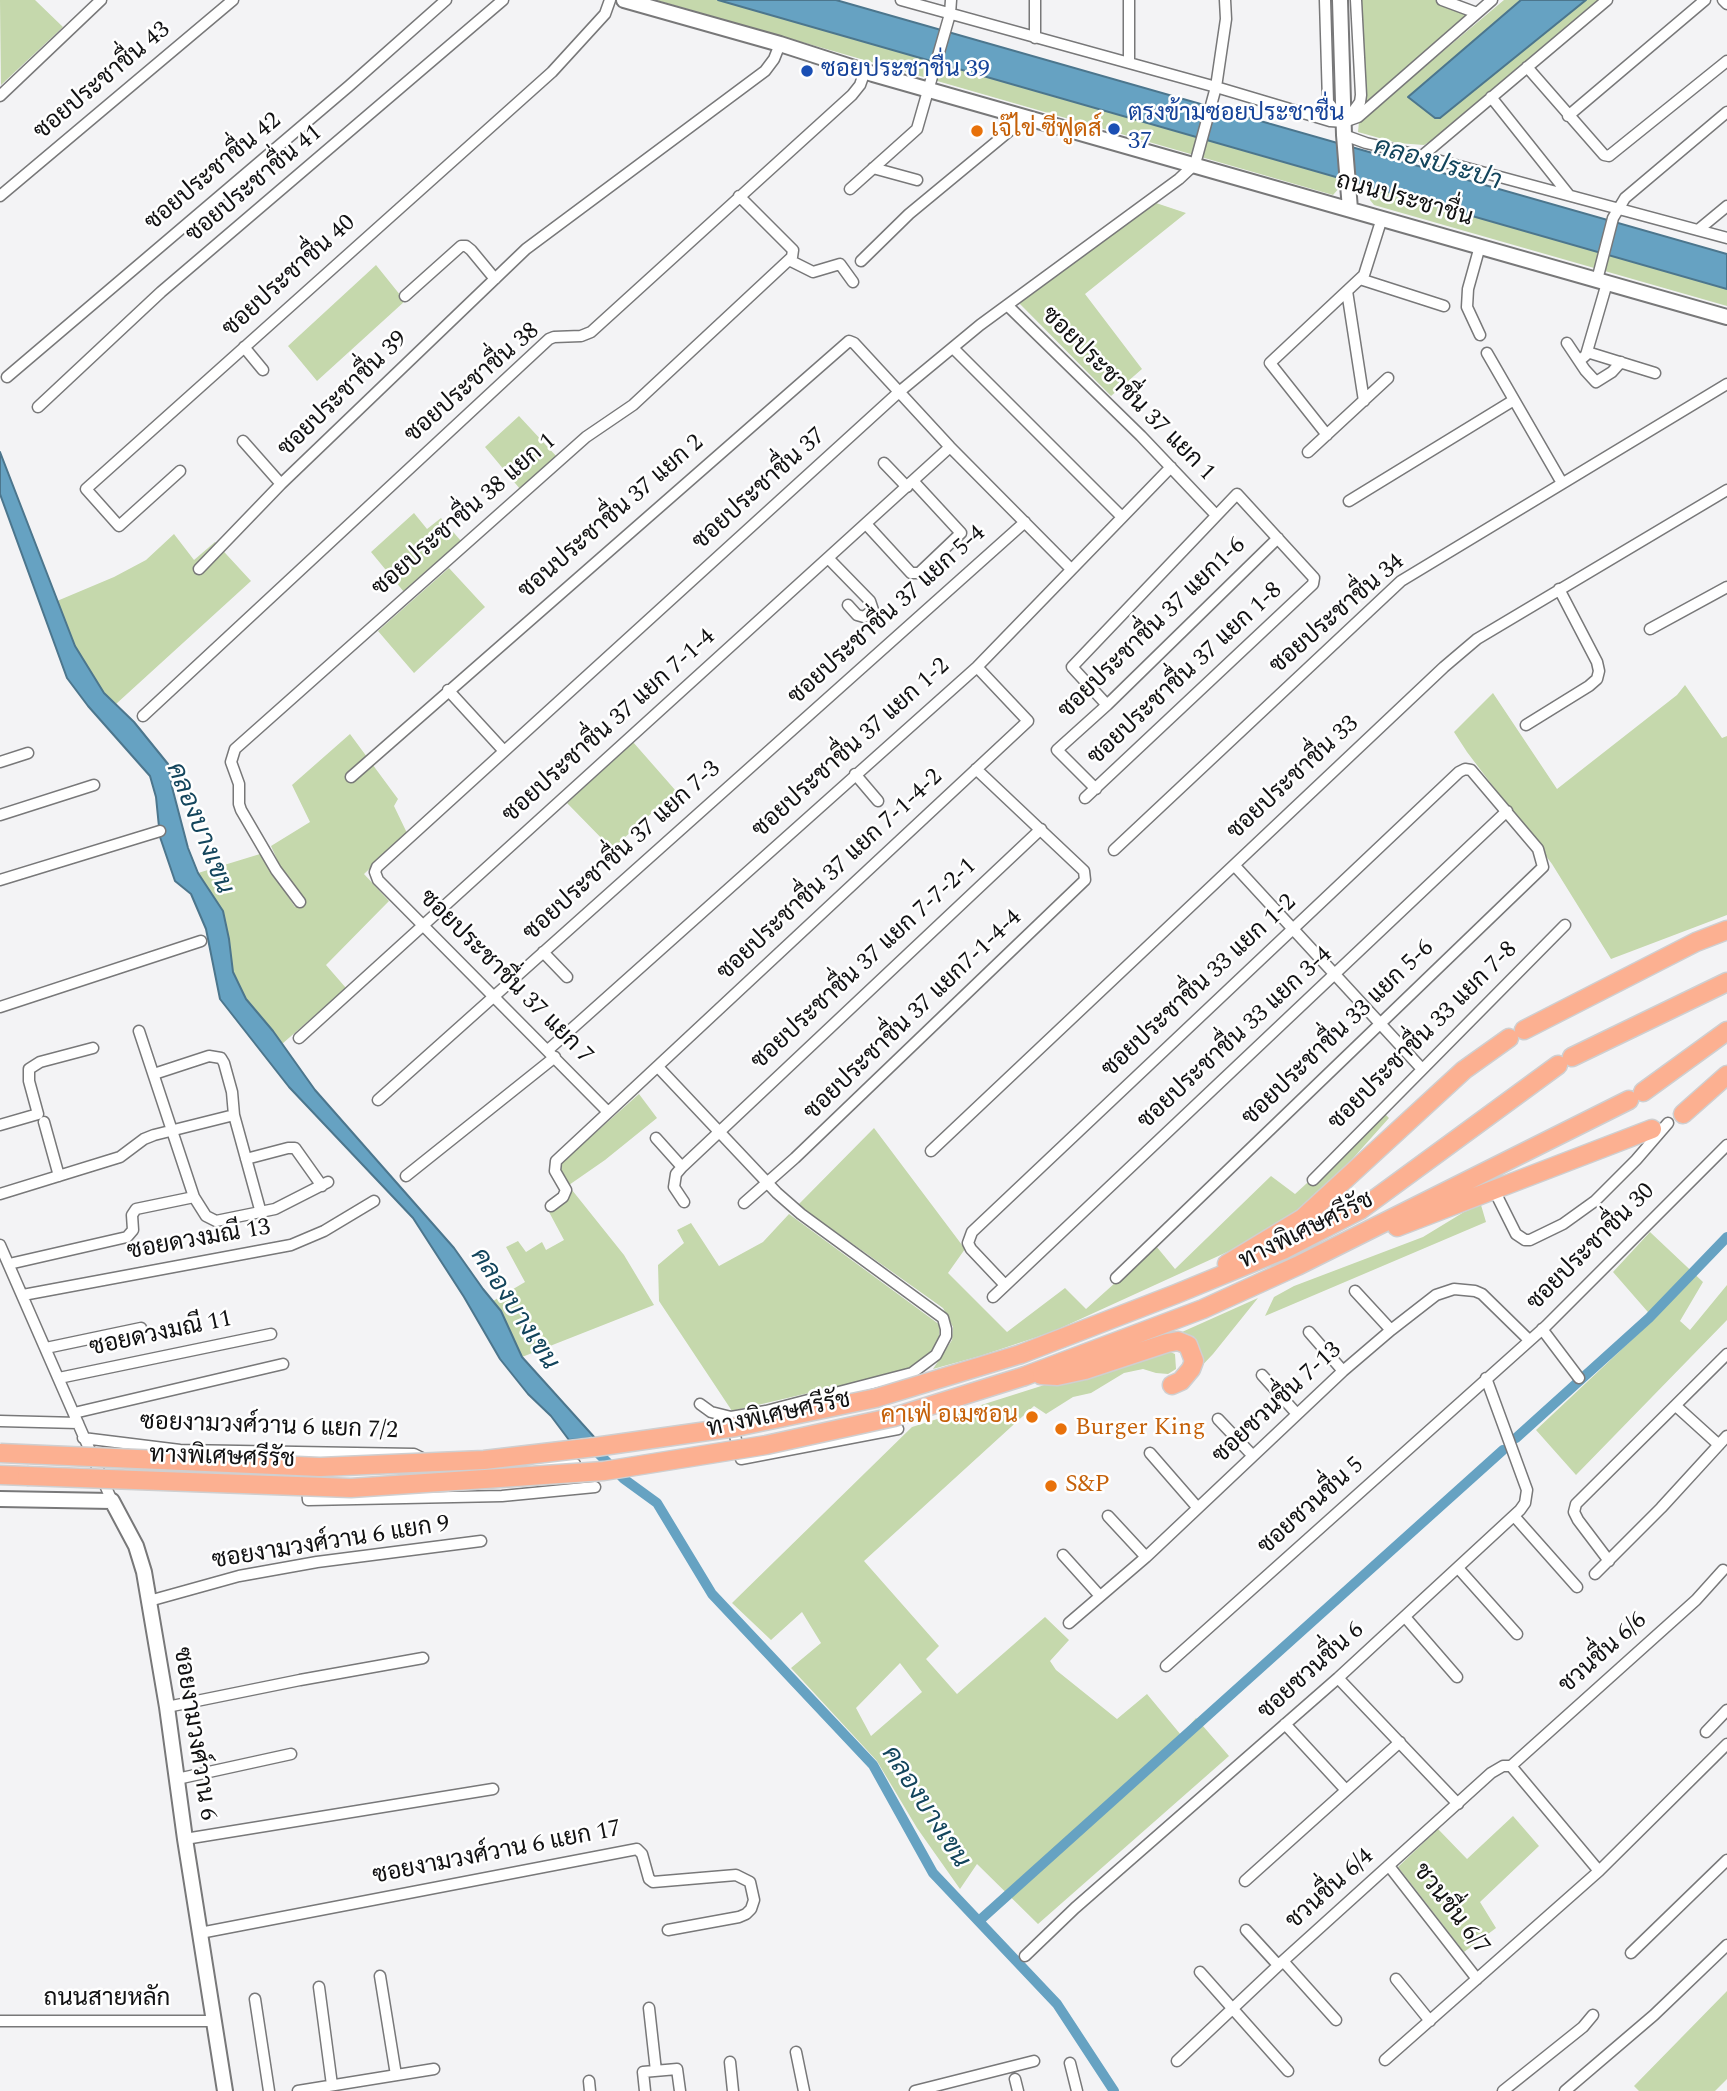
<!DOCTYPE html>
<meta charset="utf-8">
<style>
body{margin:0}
canvas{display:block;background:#f3f3f5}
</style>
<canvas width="1727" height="2091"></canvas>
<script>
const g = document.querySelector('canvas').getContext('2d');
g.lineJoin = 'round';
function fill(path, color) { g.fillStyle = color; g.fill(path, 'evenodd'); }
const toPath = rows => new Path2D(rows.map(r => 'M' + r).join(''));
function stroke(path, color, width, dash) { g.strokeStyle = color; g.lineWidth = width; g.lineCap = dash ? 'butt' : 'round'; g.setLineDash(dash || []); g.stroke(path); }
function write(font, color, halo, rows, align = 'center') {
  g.font = font + ' Spectral,Sarabun,serif'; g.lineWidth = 5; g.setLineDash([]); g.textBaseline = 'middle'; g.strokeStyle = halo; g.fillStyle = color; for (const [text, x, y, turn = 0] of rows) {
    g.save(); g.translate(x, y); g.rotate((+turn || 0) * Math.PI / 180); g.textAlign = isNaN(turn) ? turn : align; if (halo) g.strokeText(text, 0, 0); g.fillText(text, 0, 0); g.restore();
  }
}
fill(toPath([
 [0,0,35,0,63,27,1,85],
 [656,0,718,0,1336,177,1340,187,1333,195],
 [1360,0,1435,0,1472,13,1365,105],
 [1504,0,1521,0,1408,97,1440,118,1586,0,1603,0,1445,132,1424,145,1397,143,1358,132,1359,122],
 [1372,187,1727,289,1727,306,1374,205,1370,200],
 [1156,203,1186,213,1085,294,1142,369,1111,396,1020,304,1020,300],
 [376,265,405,301,317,381,288,346],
 [519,416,557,457,520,489,485,447],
 [414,513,427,529,441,518,461,541,404,592,371,552],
 [174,534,194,560,215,542,251,581,116,704,104,693,75,646,57,601,114,577,146,560],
 [449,568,485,607,414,673,378,631],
 [1685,685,1722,738,1727,736,1727,915,1611,959,1552,864,1467,752,1454,732,1493,693,1557,789,1677,695],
 [350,734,398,799,394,806,407,833,364,874,389,901,326,965,346,988,282,1044,246,999,233,972,229,939,223,911,198,873,260,854,295,907,305,901,279,864,271,846,310,822,292,785],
 [633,742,676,791,612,849,567,803],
 [639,1094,657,1118,605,1160,569,1185,558,1166],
 [1384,1113,1389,1118,1329,1185,1289,1219,1260,1237,1052,1332,980,1356,933,1369,952,1340,953,1327,943,1308,798,1205,874,1128,965,1249,948,1273,1007,1332,1065,1288,1086,1309,1156,1246,1175,1269,1271,1176,1295,1194],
 [572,1190,624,1255,654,1305,522,1357,501,1311,493,1301,525,1282,506,1247,518,1241,526,1252,542,1242,546,1250,564,1240,549,1212],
 [1481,1205,1486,1222,1265,1316,1274,1297,1294,1286,1423,1237,1464,1212],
 [789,1214,940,1325,939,1338,930,1355,911,1369,732,1411,659,1301,658,1265,684,1243,677,1230,691,1223,719,1266,763,1242],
 [1650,1232,1703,1282,1680,1321,1690,1330,1727,1285,1727,1320,1576,1475,1536,1430,1654,1319,1613,1272],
 [1258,1298,1213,1354,1196,1372,1199,1346,1190,1337,1182,1332],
 [1161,1348,1175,1354,1176,1369,1168,1374,1156,1373,1143,1369,1124,1373,1091,1393,1073,1397,1046,1414,1034,1406,864,1561,939,1646,926,1659,957,1694,1045,1617,1069,1640,1050,1661,1056,1670,1117,1719,1147,1694,1181,1735,1196,1718,1229,1756,1038,1924,977,1864,960,1889,917,1828,877,1761,791,1668,821,1643,802,1612,771,1640,732,1603,912,1427],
 [900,1663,922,1692,871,1736,856,1708],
 [1513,1816,1539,1846,1480,1902,1496,1928,1464,1952,1398,1867,1438,1829,1467,1859],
 [1727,1991,1727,2079,1715,2091,1639,2091,1634,2086]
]), '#c5d8ac');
const water = toPath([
 [718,0,836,0,1727,254,1727,289,718,0],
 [1521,0,1586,0,1440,118,1435,118,1408,97,1521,0],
 [0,452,75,646,104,693,134,722,168,764,172,787,188,848,198,873,223,911,229,939,233,972,246,999,273,1031,315,1090,454,1248,483,1289,501,1311,522,1357,595,1438,569,1440,551,1416,528,1394,500,1359,464,1297,413,1218,289,1087,220,999,206,929,191,894,175,881,160,837,156,797,150,776,88,706,67,678,0,494,0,452]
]);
fill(water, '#66a2c2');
stroke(water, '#4c768d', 2);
stroke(toPath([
 [1516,1438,1649,1318,1727,1237],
 [590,1445,624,1479,657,1503,712,1594,873,1765,933,1873,1057,2004,1114,2091],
 [980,1920,1503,1450]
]), '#66a2c2', 10);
const street = toPath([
 [901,0,1216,87,1330,121,1344,122,1358,117,1492,0],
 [1129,0,1129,63],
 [1325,0,1328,102,1344,122],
 [1442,0,1477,13],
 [1723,0,1727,4],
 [1035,38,1035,0],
 [1527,67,1604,155,1609,156,1727,61],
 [0,96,101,0],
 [1491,97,1569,195],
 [1568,116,1705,0],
 [1347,120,1360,102,1361,95,1356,0],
 [1344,135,1366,143,1422,156,1727,238],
 [1422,156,1607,0],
 [873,168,917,180],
 [850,189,917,129,950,14,951,0],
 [0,196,233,0],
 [1698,230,1727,206],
 [1480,246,1468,289,1467,307,1480,335],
 [789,260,813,272,840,264,853,282],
 [861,261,909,214,1013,128,1018,114],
 [1360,279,1444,306],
 [1597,280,1613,218,1625,198,1727,112],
 [1347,291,1364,401],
 [405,296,461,246,466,246,471,250,495,279],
 [1008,306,1141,436,1216,515],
 [1567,343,1585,370,1596,382,1612,372,1621,362],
 [244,347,263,370],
 [953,348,1122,517],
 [1587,352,1655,373],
 [1487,353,1562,483],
 [1579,361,1586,355,1607,283],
 [7,377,349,86,446,0],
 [38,407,161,292,503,0],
 [1327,435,1270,363,1364,275,1382,218],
 [243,441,281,484],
 [1308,452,1388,378],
 [884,463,907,487],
 [180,471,119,526,86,489,552,72,605,14,610,0],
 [1349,501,1514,400],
 [866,524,911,573,919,573,961,533,913,481],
 [828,558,870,601,873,610,864,617,857,615,848,605],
 [199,569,281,484,526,249,765,71,774,59,780,44],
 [1650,629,1727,587],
 [448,690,504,751],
 [143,716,549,339,554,337,581,336,591,332,852,95,860,85,865,71],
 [1526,725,1589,686,1597,679,1599,671,1597,662,1559,589],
 [0,762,28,753],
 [855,774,878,801],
 [351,777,849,341,854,343,950,447,1071,569],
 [1096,789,1057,750,1107,705,1278,538],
 [1085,798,1313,584,1314,578,1237,494,1072,667,1107,705],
 [0,815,94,785],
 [1114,850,1401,581,1727,384],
 [1234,865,1422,1069],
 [0,880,160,831],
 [300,902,276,870,241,810,239,804,239,784,231,762,235,749,586,437,633,405,792,257,793,250,739,196],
 [543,952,567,977],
 [0,1007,201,941],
 [139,1031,194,1197,206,1216,216,1221,275,1209,328,1182],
 [299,1038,950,447],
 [548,1050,977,667,1171,467],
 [658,1067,777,1193,801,1214,943,1318,946,1329,946,1336,936,1355,912,1373,766,1411,731,1417,711,1412,700,1404],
 [154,1074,209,1056,221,1058,224,1063,232,1092,234,1115,261,1213],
 [378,1100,1025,522],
 [608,1112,378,880,375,872,377,867,899,392,980,325,1179,179,1195,164,1216,87,1226,19,1225,0],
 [44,1122,59,1176],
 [0,1125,38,1114,29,1081,29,1069,40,1062,93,1048],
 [656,1138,682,1167],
 [931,1151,1444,667,1477,639,1727,490],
 [246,1159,288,1148,295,1148,322,1186],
 [406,1176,555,1057],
 [1313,1180,1565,925],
 [1494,1190,1516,1234,1525,1240,1530,1240,1563,1224,1595,1201,1636,1160,1668,1123],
 [0,1194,120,1157,144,1139,154,1135,234,1115],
 [684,1202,674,1187,676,1174,682,1167,1041,829],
 [744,1203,795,1158,1085,880,1084,871,976,769],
 [551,1206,563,1197,566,1190,555,1171,556,1161,1028,721,977,667],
 [0,1245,112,1501],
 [9,1264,127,1237,133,1230,132,1215,136,1209,194,1197],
 [1005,1285,971,1249,968,1243,972,1232,1459,772,1465,769,1471,770,1538,849,1543,867,1116,1278],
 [1355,1291,1391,1330],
 [23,1295,291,1245,324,1231,374,1201],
 [993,1297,1507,811],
 [1542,1329,1579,1378],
 [1309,1332,1343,1371],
 [46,1348,141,1328],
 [1262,1375,1297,1414],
 [59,1378,271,1334],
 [1676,1406,1719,1445],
 [74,1413,283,1364],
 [1218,1419,1253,1456],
 [0,1421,78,1423],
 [732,1424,741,1459,898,1429],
 [83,1438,180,1450,414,1454,426,1460],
 [1150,1453,1197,1507],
 [305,1464,308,1500,502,1496,595,1487],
 [471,1468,575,1464],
 [1108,1516,1146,1557],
 [1514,1516,1577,1587],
 [1063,1555,1100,1596],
 [1609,1561,1578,1520,1574,1512,1576,1504,1727,1354],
 [1458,1568,1517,1634],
 [1595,1574,1661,1508,1727,1436],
 [149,1601,239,1576,317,1562,481,1541],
 [1405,1617,1457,1677],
 [1069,1623,1146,1557,1343,1371,1391,1330,1436,1295,1454,1289,1475,1291,1482,1294,1528,1339],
 [1166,1666,1546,1326,1727,1145],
 [1338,1678,1458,1804],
 [167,1707,300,1680,423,1658],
 [1285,1724,1345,1789],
 [1706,1732,1727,1710],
 [1511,1766,1696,1600,1723,1570],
 [1511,1766,1599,1871],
 [177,1779,291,1754],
 [185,1839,493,1789],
 [1389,1866,1477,1979],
 [1245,1881,1400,1742],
 [1246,1930,1278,1965],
 [200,1933,637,1849,642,1854,649,1879,653,1882,736,1875,750,1882,754,1900,751,1909,746,1914,739,1917,668,1930],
 [1631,1953,1727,1860],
 [1025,1956,1075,1908,1338,1678,1520,1510,1525,1503,1527,1490,1486,1378],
 [1283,1961,1336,2020],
 [1200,1972,1288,2071],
 [380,1976,396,2075],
 [1396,1979,1430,2021],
 [319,1987,332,2085],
 [255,1999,269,2091],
 [649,2008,656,2071],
 [0,2021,215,2021],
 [796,2052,804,2091],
 [1385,2060,1599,1871,1727,1744],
 [1177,2061,1283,1961,1491,1773,1503,1766,1511,1766],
 [730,2062,733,2091],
 [1070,2063,1077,2091],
 [1015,2079,1018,2091],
 [589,2081,590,2091],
 [298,2091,434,2069],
 [645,2091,643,2072,677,2069,680,2091],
 [915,2091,1034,2061],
 [1503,2091,1583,2027,1593,2015],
 [1565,2091,1654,2015,1727,1945]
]);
const secondary = toPath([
 [624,0,780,44,873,74,1727,317],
 [1340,0,1344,135,1350,209],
 [0,1499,112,1501,136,1546,144,1572,167,1707,185,1839,225,2091]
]);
const highway = toPath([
 [1524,1030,1696,942,1727,930],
 [1572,1057,1727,982],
 [1643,1092,1727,1031],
 [1683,1114,1727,1075],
 [1397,1227,1652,1129],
 [1227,1264,1303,1218,1464,1070,1509,1038],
 [1021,1354,1176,1294,1283,1250,1360,1210,1558,1065],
 [1041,1375,1057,1376,1085,1370,1167,1343,1178,1341,1188,1345,1194,1361,1191,1369,1181,1381,1172,1385],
 [1025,1376,1203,1309,1297,1266,1629,1100],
 [0,1475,27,1476]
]);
stroke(street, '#787879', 13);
stroke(secondary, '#787879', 18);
stroke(highway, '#cfcfd0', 21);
stroke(street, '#fff', 10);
stroke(secondary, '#fff', 14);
stroke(highway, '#fcb091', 18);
const highwayBridge = toPath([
 [0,1453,320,1467,484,1460,595,1447,736,1427,876,1398,1021,1354],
 [27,1476,351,1488,604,1471,766,1445,894,1417,1025,1376]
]);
stroke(highwayBridge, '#cfcfd0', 21, []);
stroke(highwayBridge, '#fcb091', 18);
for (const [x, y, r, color] of [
 [807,71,7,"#1a4fb4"],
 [1114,129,7,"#1a4fb4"],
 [977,131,7,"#e8710a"],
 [1032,1417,7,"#e8710a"],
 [1061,1429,7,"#e8710a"],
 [1051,1486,7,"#e8710a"]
]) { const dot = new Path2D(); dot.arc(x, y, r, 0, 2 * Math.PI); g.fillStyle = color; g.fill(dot); stroke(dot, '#fff', 2.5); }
write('24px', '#164399', '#fff', [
 ["ซอยประชาชื่น 39",821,71],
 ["ตรงข้ามซอยประชาชื่น",1128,115],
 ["37",1128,143]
], 'left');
write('24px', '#111112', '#fff', [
 ["ซอยประชาชื่น 43",103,82,-40],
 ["ซอยประชาชื่น 42",214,173,-40],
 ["ซอยประชาชื่น 41",255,185,-40],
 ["ถนนประชาชื่น",1404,201,16],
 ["ซอยประชาชื่น 40",290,277,-42],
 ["ซอยประชาชื่น 38",473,384,-41],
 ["ซอยประชาชื่น 39",344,395,-44],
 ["ซอยประชาชื่น 37 แยก 1",1127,395,45],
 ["ซอยประชาชื่น 37",760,490,-42],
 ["ซอยประชาชื่น 38 แยก 1",465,516,-41],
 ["ซอนประชาชื่น 37 แยก 2",612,518,-41],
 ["ซอยประชาชื่น 34",1338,615,-41],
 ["ซอยประชาชื่น 37 แยก 5-4",888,616,-42],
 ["ซอยประชาชื่น 37 แยก1-6",1153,629,-44],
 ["ซอยประชาชื่น 37 แยก 1-8",1186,675,-43],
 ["ซอยประชาชื่น 37 แยก 7-1-4",610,727,-42],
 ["ซอยประชาชื่น 37 แยก 1-2",852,749,-42],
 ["ซอยประชาชื่น 33",1294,779,-43],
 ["ซอยประชาชื่น 37 แยก 7-3",623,852,-42],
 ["ซอยประชาชื่น 37 แยก 7-1-4-2",831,876,-43],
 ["ซอยประชาชื่น 37 แยก 7-7-2-1",865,965,-43],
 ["ซอยประชาชื่น 37 แยก 7",505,978,45],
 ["ซอยประชาชื่น 33 แยก 1-2",1200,987,-43],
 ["ซอยประชาชื่น 37 แยก7-1-4-4",914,1016,-44],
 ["ซอยประชาชื่น 33 แยก 5-6",1339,1034,-44],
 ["ซอยประชาชื่น 33 แยก 7-8",1424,1037,-45],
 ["ซอยประชาชื่น 33 แยก 3-4",1236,1039,-43],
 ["ทางพิเศษศรีรัช",1307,1232,-26],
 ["ซอยดวงมณี 13",199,1241,-10],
 ["ซอยประชาชื่น 30",1592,1248,-45],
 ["ซอยดวงมณี 11",161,1335,-12],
 ["ซอยชวนชื่น 7-13",1278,1404,-43],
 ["ทางพิเศษศรีรัช",779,1416,-12],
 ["ซอยงามวงศ์วาน 6 แยก 7/2",269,1428,2],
 ["ทางพิเศษศรีรัช",222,1459,2],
 ["ซอยชวนชื่น 5",1312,1507,-42],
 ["ซอยงามวงศ์วาน 6 แยก 9",331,1544,-9],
 ["ชวนชื่น 6/6",1604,1654,-42],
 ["ซอยชวนชื่น 6",1312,1672,-42],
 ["ซอยงามวงศ์วาน 6",193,1734,81],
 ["ซอยงามวงศ์วาน 6 แยก 17",497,1854,-11],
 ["ชวนชื่น 6/4",1331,1890,-42],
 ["ชวนชื่น 6/7",1450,1910,52],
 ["ถนนสายหลัก",107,2000]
]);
write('24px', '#c56008', '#fff', [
 ["เจ๊ไข่ ซีฟูดส์",991,131],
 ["คาเฟ่ อเมซอน",1018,1417,"right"],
 ["Burger King",1075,1429],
 ["S&P",1065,1486]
], 'left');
write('italic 26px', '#13455c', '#fff', [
 ["คลองประปา",1437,166,16],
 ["คลองบางเขน",198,829,68],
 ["คลองบางเขน",513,1310,57],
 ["คลองบางเขน",924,1808,57]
]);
</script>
